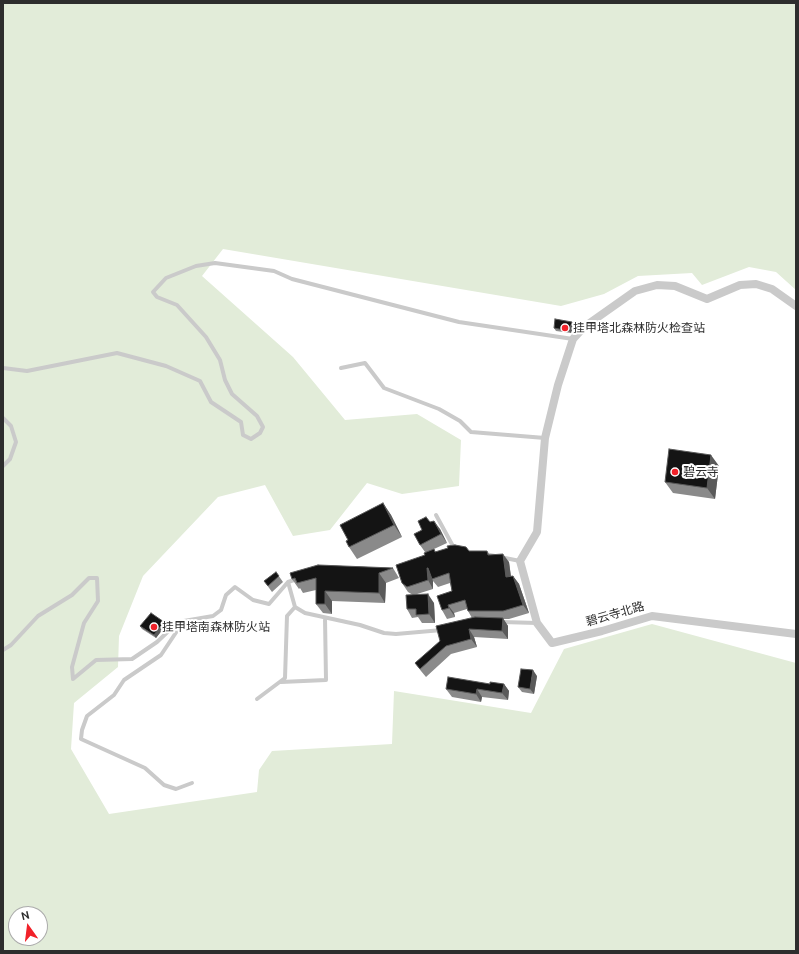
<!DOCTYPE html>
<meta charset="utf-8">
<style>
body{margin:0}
#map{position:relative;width:799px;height:954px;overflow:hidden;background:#fff;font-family:Ubuntu,sans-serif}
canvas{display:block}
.frame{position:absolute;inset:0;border:4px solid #2d2d2d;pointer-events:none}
.north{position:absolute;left:8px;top:906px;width:40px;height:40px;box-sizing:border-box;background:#fff;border:1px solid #ababab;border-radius:50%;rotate:346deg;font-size:11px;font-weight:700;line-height:16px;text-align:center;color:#2d2d2d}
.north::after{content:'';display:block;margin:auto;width:14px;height:18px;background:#f12129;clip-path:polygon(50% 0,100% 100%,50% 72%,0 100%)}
</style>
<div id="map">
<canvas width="799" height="954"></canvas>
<div class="frame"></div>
<div class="north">N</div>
</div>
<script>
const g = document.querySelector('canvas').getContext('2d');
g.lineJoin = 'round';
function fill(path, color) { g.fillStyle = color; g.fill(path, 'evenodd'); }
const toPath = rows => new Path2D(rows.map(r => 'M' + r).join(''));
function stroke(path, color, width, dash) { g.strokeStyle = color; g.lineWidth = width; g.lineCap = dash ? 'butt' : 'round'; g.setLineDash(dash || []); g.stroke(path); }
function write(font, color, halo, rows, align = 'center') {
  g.font = font + ' Ubuntu,"Noto Sans SC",sans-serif'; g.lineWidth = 4; g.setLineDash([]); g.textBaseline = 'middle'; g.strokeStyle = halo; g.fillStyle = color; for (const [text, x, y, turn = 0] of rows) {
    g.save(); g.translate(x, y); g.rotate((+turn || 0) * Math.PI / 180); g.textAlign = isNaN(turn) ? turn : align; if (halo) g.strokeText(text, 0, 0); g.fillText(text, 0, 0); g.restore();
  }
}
fill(toPath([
 [3,3,796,3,796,290,776,272,749,267,702,285,692,273,638,276,604,294,561,306,223,249,202,276,293,357,345,420,417,414,461,440,459,486,402,494,367,483,330,530,293,536,265,485,218,497,143,576,119,636,118,667,74,703,71,749,109,814,257,792,259,770,272,751,392,744,394,691,531,713,564,649,652,624,796,663,796,951,3,951],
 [16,914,40,914,40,938,16,938]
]), '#e2ecd9');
stroke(toPath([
 [3,368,27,371,117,353,166,366,200,381,211,402,241,422,243,435,251,439,260,433,263,427,257,416,232,394,225,380,220,360,206,337,177,305,157,297,153,292,166,278,196,266,215,263,274,271,292,279,459,322,573,339],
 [341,368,365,363,384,388,439,409,460,421,471,432,545,438],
 [3,418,11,426,16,442,10,459,3,466],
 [436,515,454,548],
 [485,554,520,561],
 [295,607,305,613,360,625,384,633,396,634,442,630],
 [178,622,177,631,161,655,124,680,114,695,87,716,82,730,81,739,145,768,164,785,176,789,192,783],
 [502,622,537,623],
 [3,650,11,645,38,616,72,595,89,578,97,578,98,601,84,623,72,667,73,679,96,660,132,659,157,642,178,622,213,616,221,610,226,595,235,587,253,600,269,604,288,582,297,579],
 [281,682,326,680,325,618],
 [257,699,285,678,287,616,295,607,288,582]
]), '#cacaca', 4);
stroke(toPath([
 [796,306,772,289,756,284,740,285,707,299,675,286,657,285,635,291,584,327,573,339,558,385,545,438,537,532,520,561,537,623,552,643,602,631,652,616,796,634]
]), '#cacaca', 8);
fill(toPath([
 [574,325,571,333,556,331,554,328],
 [719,466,715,499,673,493,665,482],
 [383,503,391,515,402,537,357,559,349,547,348,540],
 [430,522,440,529,447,543,434,549,436,552,487,551,490,555,509,562,511,576,513,576,519,584,529,613,509,619,503,619,508,626,508,639,474,637,477,647,451,654,426,677,421,671,415,663,472,618,468,611,467,609,454,613,455,617,447,619,442,610,452,591,450,583,438,587,433,581,433,589,414,595,434,603,435,623,422,623,418,617,412,618,407,609,413,595,408,592,402,583,425,555,425,552,420,545,422,530],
 [318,565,393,568,399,578,386,583,385,603,332,601,332,614,323,613,316,604,316,590,303,593,300,588,299,589,292,579],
 [276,572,283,582,272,592,264,581],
 [166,625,156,638,142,629,140,626],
 [537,676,534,694,522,692,518,687],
 [490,684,504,684,509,691,508,700,482,697,481,702,452,697,446,689]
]), '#8a8a8a');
fill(toPath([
 [572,322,574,325,571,333,569,331],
 [711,455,719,466,715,499,707,488],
 [383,503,391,515,402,537,394,525],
 [434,521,440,529,447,543,441,534],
 [503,554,509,562,512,586,506,577],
 [427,568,433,577,432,579,433,581,433,589,428,580],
 [379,573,386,583,385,603,379,593],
 [513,576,519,584,529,613,523,605],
 [325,591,332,601,332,614,325,604],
 [428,594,434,603,435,623,429,614],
 [448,605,454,613,455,617,449,608],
 [503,618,508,626,508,639,502,631],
 [164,622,166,625,156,638,154,635],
 [469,629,474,637,477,647,471,639],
 [533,670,537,676,534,694,530,689],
 [504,684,509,691,508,700,502,693],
 [477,689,482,697,481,702,476,694]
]), '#5a5a5a');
const building = toPath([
 [555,319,572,322,569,331,554,328,555,319],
 [669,449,711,455,707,488,665,482,669,449],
 [383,503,394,525,349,547,346,541,348,540,340,525,383,503],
 [426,517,430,522,434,521,441,534,420,545,414,534,422,530,418,521,426,517],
 [455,545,466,547,469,551,487,551,488,555,503,554,506,577,513,576,523,605,503,611,468,611,465,600,448,605,449,608,442,610,437,596,452,591,449,573,432,579,428,568,427,568,428,580,407,587,402,583,396,565,425,555,424,553,434,549,435,552,448,548,447,546,455,545],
 [318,565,393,568,379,573,379,593,325,591,325,604,316,604,316,578,297,583,295,578,292,579,290,573,318,565],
 [276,572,279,576,268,586,264,581,276,572],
 [428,594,429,614,416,615,416,609,407,609,406,595,428,594],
 [151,613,164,622,154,635,140,626,151,613],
 [475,617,503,618,502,631,469,629,471,639,446,646,420,669,415,663,440,641,436,626,475,617],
 [521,669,533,670,530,689,518,687,521,669],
 [448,677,490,684,490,682,504,684,502,693,477,689,476,694,446,689,448,677]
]);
fill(building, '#141414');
stroke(building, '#5a5a5a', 1);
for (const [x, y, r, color] of [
 [565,328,4,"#f12129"],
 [675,472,4,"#f12129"],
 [154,627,4,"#f12129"]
]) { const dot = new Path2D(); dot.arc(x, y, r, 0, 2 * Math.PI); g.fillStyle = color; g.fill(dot); stroke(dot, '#fff', 1.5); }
write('12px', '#2d2d2d', '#fff', [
 ["挂甲塔北森林防火检查站",573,328],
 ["碧云寺",683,472],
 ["挂甲塔南森林防火站",162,627]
], 'left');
write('12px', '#2d2d2d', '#fff', [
 ["碧云寺北路",615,614,-16]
]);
</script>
